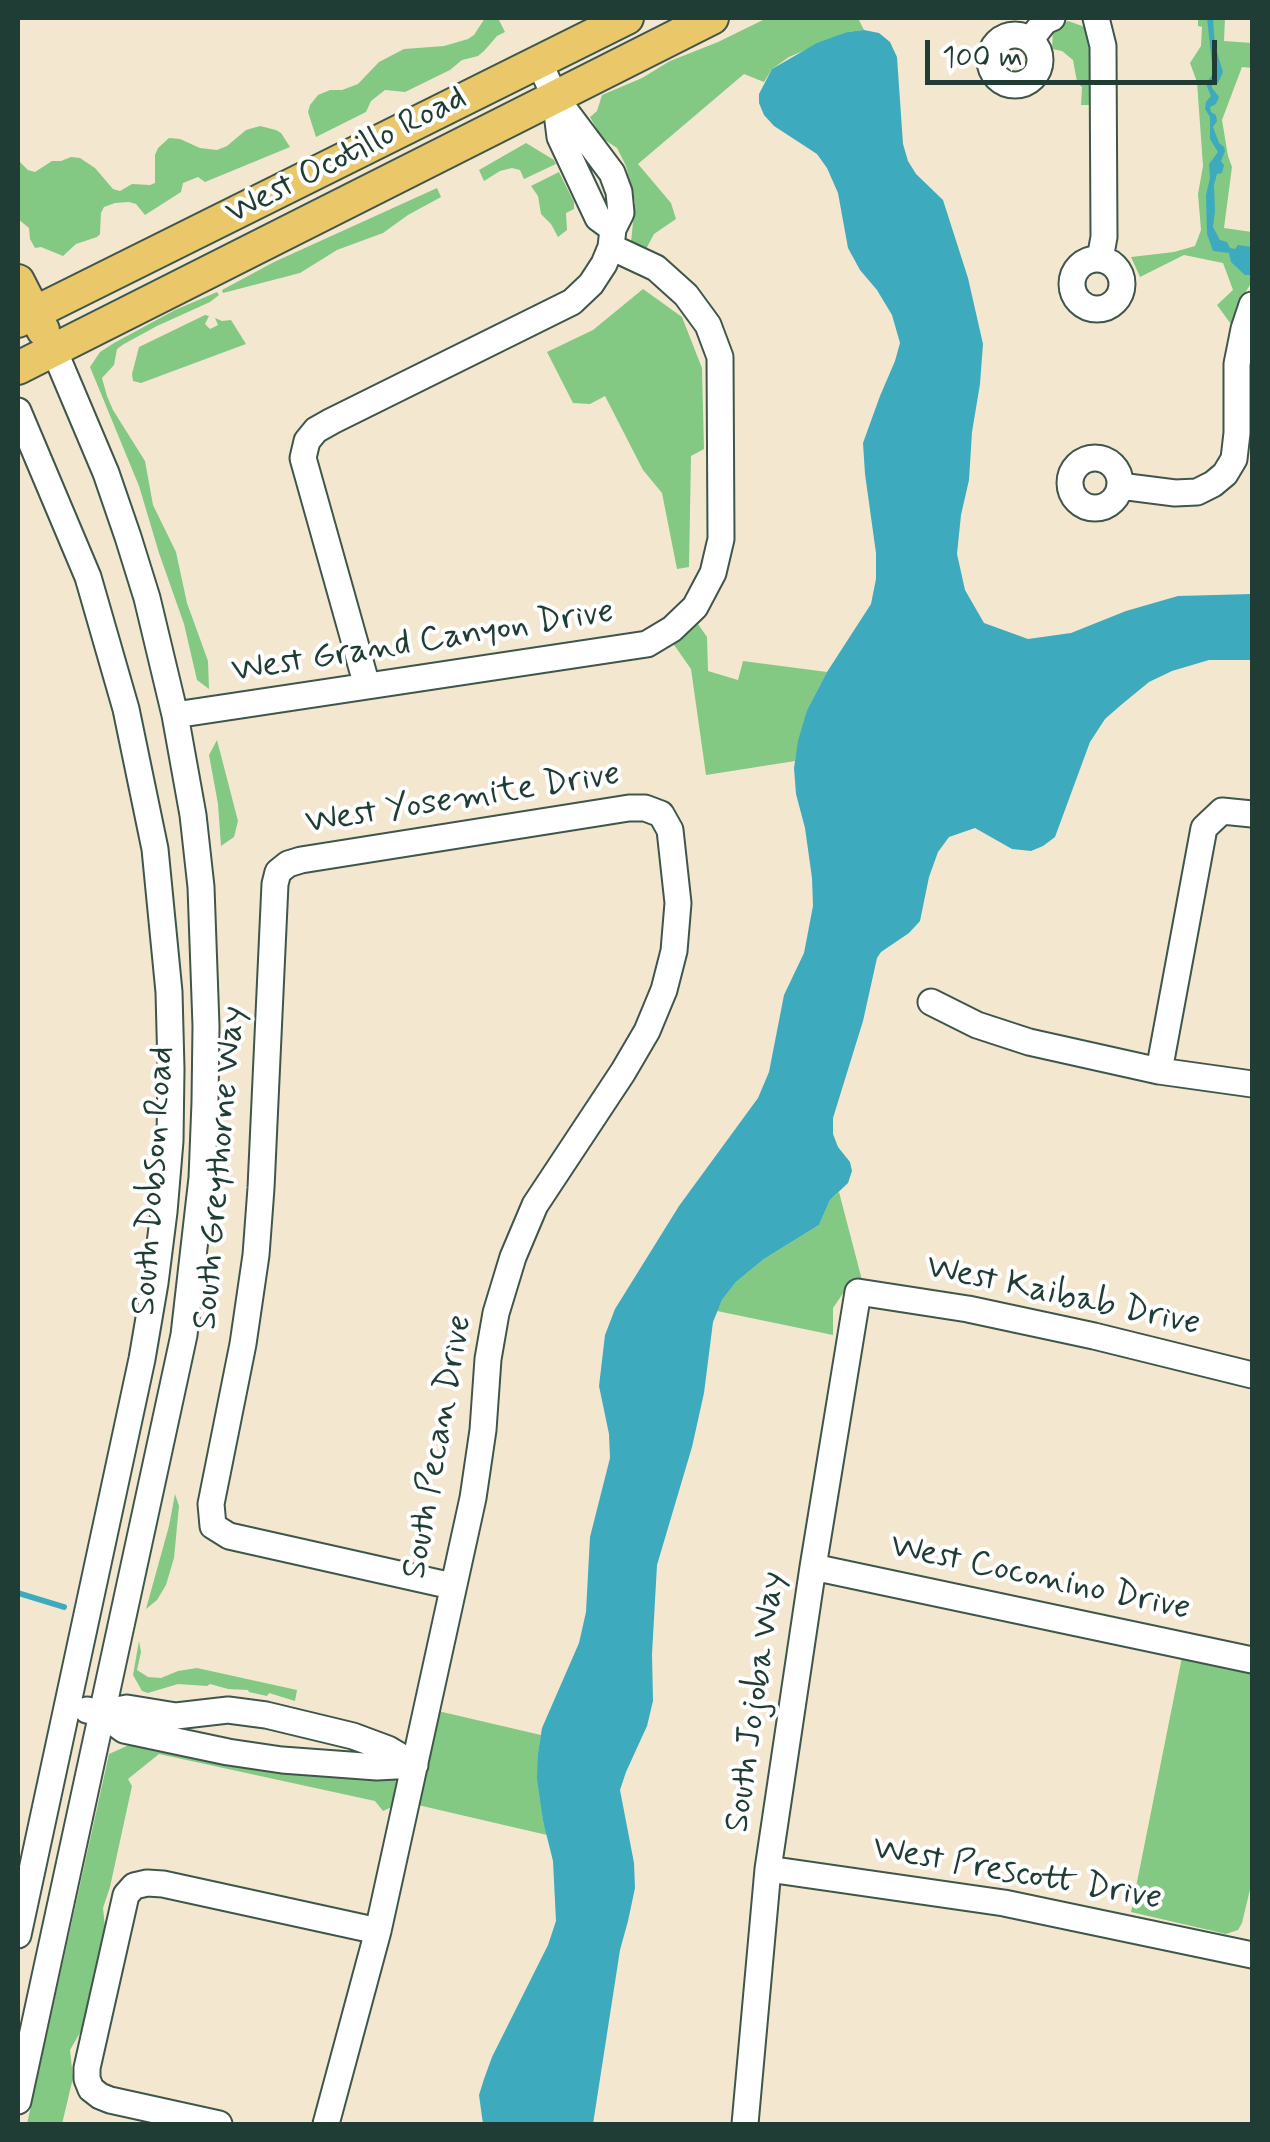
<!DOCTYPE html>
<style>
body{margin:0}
#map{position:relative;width:1270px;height:2142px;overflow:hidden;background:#f4e7d0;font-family:Mynerve,sans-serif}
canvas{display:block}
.frame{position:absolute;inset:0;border:20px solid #1f3d34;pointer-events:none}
.scale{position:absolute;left:925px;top:40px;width:292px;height:45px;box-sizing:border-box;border:5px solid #1f3d34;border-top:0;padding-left:12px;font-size:30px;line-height:35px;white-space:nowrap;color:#1f3d34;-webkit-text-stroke:8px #fff;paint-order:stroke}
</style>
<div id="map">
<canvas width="1270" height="2142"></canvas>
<div class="frame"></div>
<div class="scale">100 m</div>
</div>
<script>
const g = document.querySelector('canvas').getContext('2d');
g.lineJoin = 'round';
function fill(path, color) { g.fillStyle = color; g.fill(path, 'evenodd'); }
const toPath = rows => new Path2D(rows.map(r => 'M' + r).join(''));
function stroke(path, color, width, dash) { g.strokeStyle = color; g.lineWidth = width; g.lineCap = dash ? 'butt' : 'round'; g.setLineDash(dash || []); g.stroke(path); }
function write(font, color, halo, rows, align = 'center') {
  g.font = font + ' Mynerve,sans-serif'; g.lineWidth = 8; g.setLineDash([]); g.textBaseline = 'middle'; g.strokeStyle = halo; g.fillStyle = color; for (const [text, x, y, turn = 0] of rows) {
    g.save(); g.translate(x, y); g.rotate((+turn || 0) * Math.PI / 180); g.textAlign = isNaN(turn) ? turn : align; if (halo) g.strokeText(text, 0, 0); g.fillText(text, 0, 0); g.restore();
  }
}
fill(toPath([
 [485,18,498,18,505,32,497,36,484,51,478,56,462,60,450,70,405,92,385,90,371,101,366,112,316,137,308,112,310,105,318,95,330,90,342,90,358,84,379,62,404,49,444,46,468,39,474,35],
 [767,18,858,18,864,30,847,32,789,57,772,69,764,82,744,74,638,164,671,203,676,219,654,234,644,253,631,242,635,203,626,166,617,148,602,138,590,117,597,111,602,95,642,78,670,61,718,42],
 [1198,18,1225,18,1224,41,1252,43,1252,68,1242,67,1222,120,1228,156,1232,167,1224,228,1252,232,1252,282,1245,293,1233,327,1217,305,1233,290,1223,263,1184,255,1140,277,1131,257,1174,252,1195,246,1201,230,1198,194,1203,166,1197,82,1190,63,1201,46,1202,27,1198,26],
 [1068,21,1088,28,1092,52,1092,105,1081,105,1082,87,1077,82,1073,60,1062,51,1052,49,1053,30],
 [260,126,276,130,281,133,290,147,205,182,198,177,183,183,181,192,145,215,136,204,129,202,115,203,104,207,101,213,100,234,97,237,76,244,63,256,41,247,35,248,30,239,29,228,18,219,18,160,28,170,35,172,52,161,61,161,71,157,80,158,95,168,113,189,120,191,132,184,150,185,155,183,155,155,158,148,169,138,180,139,200,148,217,150,227,146,246,130],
 [526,143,554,160,556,164,524,179,520,170,512,168,500,171,484,181,479,170],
 [559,172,574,202,574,209,566,213,567,230,558,237,551,224,541,214,538,196,531,186],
 [437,188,441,197,408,215,383,233,337,250,300,273,223,293,222,290,274,262],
 [643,289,682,317,702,368,704,449,691,456,689,567,677,569,662,493,643,470,605,396,590,404,573,403,547,352,593,330],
 [217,292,219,295,210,302,157,326,124,344,117,349,114,365,102,378,107,396,113,410,145,461,153,505,176,552,187,603,208,661,209,689,197,680,184,624,159,553,139,486,90,367,100,352,114,343,175,310],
 [205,315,209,316,205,324,210,329,218,325,215,318,222,321,231,320,246,344,141,383,133,381,132,374,139,347],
 [698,624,707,637,708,671,738,680,743,661,827,672,807,710,795,761,706,775,691,669,672,642],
 [217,740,238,821,234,837,221,846,218,804,209,755],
 [839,1192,862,1280,846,1289,833,1308,833,1335,717,1311,722,1300,736,1282,764,1259,819,1225,830,1200],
 [175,1494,179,1506,174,1558,166,1585,157,1600,146,1609,169,1526],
 [139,1641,141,1652,137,1670,148,1677,161,1678,178,1671,197,1668,297,1690,295,1701,269,1693,267,1696,249,1692,248,1690,228,1689,210,1684,207,1686,178,1684,148,1693,142,1691,133,1675],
 [1182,1657,1252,1673,1252,1881,1242,1923,1238,1930,1226,1934,1131,1912],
 [438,1711,541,1735,538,1753,543,1821,547,1835,418,1805],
 [140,1740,391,1775,398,1785,392,1807,383,1811,375,1801,159,1754,128,1779,132,1786,110,1887,103,1908,105,1927,84,2026,70,2050,73,2078,62,2124,27,2124,109,1754]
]), '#83c984');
fill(toPath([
 [1207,18,1213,18,1215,46,1223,72,1218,83,1212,84,1212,88,1219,97,1216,104,1210,107,1211,112,1216,115,1217,121,1213,127,1219,143,1224,147,1225,151,1221,161,1224,165,1222,173,1217,174,1214,185,1215,211,1213,227,1220,240,1227,242,1230,248,1235,249,1238,245,1252,247,1251,275,1245,275,1231,262,1229,253,1213,251,1207,234,1206,195,1210,178,1209,164,1218,152,1210,139,1210,117,1205,109,1206,102,1211,96,1206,84,1212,75,1212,64],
 [864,30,879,33,890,42,897,57,903,144,908,161,916,174,943,200,968,278,983,344,980,384,972,432,969,480,961,515,957,554,965,590,984,623,1028,639,1071,633,1126,611,1178,596,1252,594,1252,660,1209,660,1172,671,1149,682,1121,705,1105,719,1090,742,1055,837,1043,846,1031,851,1012,849,975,828,949,837,938,852,929,877,920,921,909,933,881,952,877,958,863,1021,833,1118,833,1134,838,1147,850,1162,852,1171,848,1183,830,1200,819,1225,764,1259,736,1282,722,1300,713,1322,704,1393,692,1447,657,1565,652,1654,653,1701,647,1726,626,1772,620,1790,634,1863,635,1888,628,1921,620,1950,593,2124,483,2124,479,2095,484,2079,492,2057,548,1945,556,1921,553,1861,543,1821,537,1778,538,1753,542,1728,579,1643,586,1612,590,1537,610,1458,609,1434,599,1386,605,1335,615,1309,679,1206,758,1098,769,1072,784,995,804,953,813,906,812,878,805,828,796,794,794,768,798,741,807,710,827,672,871,604,876,579,876,553,865,474,863,443,880,396,895,361,900,343,892,315,877,290,860,270,848,248,838,193,827,168,817,154,774,126,764,115,759,103,759,94,772,69,817,43,847,32]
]), '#3daabd');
stroke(toPath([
 [18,1593,64,1607]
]), '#3daabd', 6);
const minor = toPath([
 [1096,18,1103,46,1104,237,1100,259],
 '990 60a25 25 0 1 1 50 0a25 25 0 1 1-50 0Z',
 [1030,40,1045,21,1052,18],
 [555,97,560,137,598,218,613,229],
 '1072 284a25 25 0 1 1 50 0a25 25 0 1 1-50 0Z',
 [18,411,88,577,126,709,155,849,169,992,171,1069,170,1141,164,1212,155,1283,142,1359,18,1935],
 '1070 483a25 25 0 1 1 50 0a25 25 0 1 1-50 0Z',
 [1120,486,1175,493,1197,492,1213,484,1225,474,1234,459,1237,433,1237,364,1244,329,1252,305],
 [367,686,303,458,307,441,316,430,332,421,572,302,591,284,604,264,611,247,613,229,621,213,619,192,612,173,555,97,539,62],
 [175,715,647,644,672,629,695,607,713,573,721,539,720,357,708,325,686,295,656,268,611,247],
 [931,1002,977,1025,1029,1042,1159,1071,1252,1084],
 [1159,1071,1204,828,1222,811,1252,814],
 [813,1567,1252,1660],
 [87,1710,101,1713,127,1708,176,1716,228,1710,266,1715,353,1736,388,1749,415,1765],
 [101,1713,124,1730,228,1752,282,1760,377,1767,415,1765],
 [768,1869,1004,1903,1252,1955],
 [18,2101,184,1335,202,1178,205,1102,206,1026,201,887,193,815,175,715,147,598,128,537,106,473,54,350],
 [219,2124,110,2100,100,2096,91,2089,87,2079,87,2068,126,1895,134,1886,147,1883,163,1884,378,1931],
 [326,2124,378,1931,473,1498,483,1430,488,1359,496,1313,513,1257,535,1205,623,1072,647,1031,664,990,674,951,678,903,670,830,661,814,645,808,629,808,301,860,288,864,278,872,275,884,261,1188,256,1255,243,1344,211,1504,213,1526,229,1536,452,1586],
 [745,2124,768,1869,813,1567,858,1292,968,1309,1094,1336,1252,1375]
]);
const major = toPath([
 [18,281,43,330],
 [18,321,627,18],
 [18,368,712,18]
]);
stroke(minor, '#3f564b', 29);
stroke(major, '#3f564b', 36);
stroke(minor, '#fff', 25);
stroke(major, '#eac769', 32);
write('35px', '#1f3d34', '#fff', [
 ["West Ocotillo Road",347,157,-27],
 ["West Grand Canyon Drive",423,643,-9],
 ["West Yosemite Drive",463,800,-9],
 ["South Greythorne Way",221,1168,-85],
 ["South Dobson Road",155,1181,-86],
 ["West Kaibab Drive",1063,1297,12],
 ["South Pecan Drive",439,1447,-80],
 ["West Coconino Drive",1040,1579,12],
 ["South Jojoba Way",757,1702,-82],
 ["West Prescott Drive",1017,1875,10]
]);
</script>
